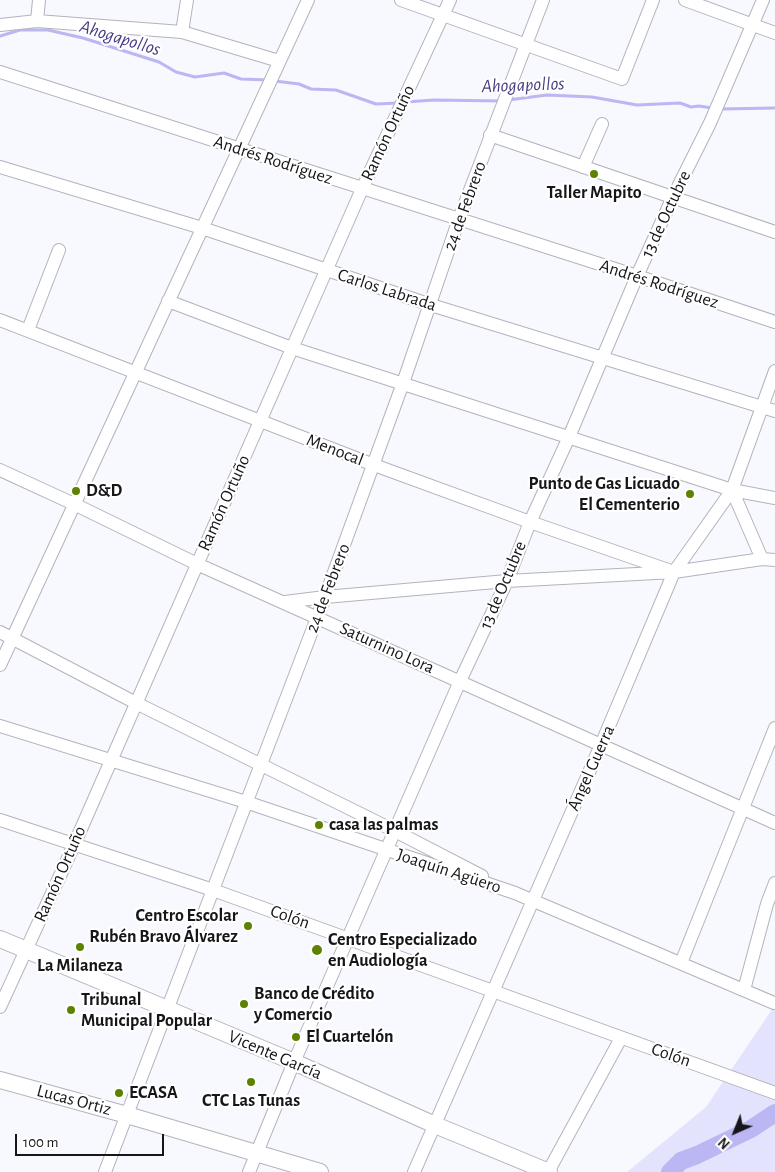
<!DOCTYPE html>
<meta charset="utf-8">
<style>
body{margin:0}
#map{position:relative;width:775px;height:1172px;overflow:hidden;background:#f8f8ff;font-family:"Alegreya Sans",sans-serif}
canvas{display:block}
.north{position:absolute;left:710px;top:1107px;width:50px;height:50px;-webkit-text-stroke:4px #fff;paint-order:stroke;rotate:224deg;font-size:14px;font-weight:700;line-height:20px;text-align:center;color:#161619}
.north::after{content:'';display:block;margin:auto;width:18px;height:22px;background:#161619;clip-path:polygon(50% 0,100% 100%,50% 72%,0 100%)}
.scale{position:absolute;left:15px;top:1134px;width:149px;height:22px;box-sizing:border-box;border:2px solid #161619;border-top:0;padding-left:6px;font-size:15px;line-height:18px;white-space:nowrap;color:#161619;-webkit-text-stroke:4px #fff;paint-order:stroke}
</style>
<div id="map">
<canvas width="775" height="1172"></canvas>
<div class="north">N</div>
<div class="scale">100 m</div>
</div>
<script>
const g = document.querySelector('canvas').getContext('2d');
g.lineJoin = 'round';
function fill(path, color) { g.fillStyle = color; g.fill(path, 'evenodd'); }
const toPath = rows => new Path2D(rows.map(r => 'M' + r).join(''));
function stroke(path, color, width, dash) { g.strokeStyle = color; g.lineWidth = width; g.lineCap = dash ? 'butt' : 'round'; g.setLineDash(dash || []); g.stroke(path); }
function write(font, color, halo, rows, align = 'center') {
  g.font = font + ' "Alegreya Sans",sans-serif'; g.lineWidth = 4.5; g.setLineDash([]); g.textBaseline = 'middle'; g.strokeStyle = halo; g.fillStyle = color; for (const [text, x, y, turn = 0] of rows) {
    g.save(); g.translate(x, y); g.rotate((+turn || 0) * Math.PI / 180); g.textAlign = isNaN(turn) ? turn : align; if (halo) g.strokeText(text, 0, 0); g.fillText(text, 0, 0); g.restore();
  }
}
fill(toPath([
 [775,1005,775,1172,627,1172,706,1107]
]), '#e4e3fe');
stroke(toPath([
 [0,36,20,30,48,30,83,38,159,62,176,72,195,77,224,73,241,79,269,80],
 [275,81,299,84,311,89,336,90,376,104,399,103],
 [508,100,547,95,592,97,637,105,680,103,691,107,699,106,712,108],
 [406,102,434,100,502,101],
 [721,109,775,108]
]), '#bab7f3', 3);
stroke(toPath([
 [670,1172,681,1161,697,1155,751,1129,775,1113]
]), '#bab7f3', 18);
const minor = toPath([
 [401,0,622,79,653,0],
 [685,0,775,33],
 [37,21,39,0],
 [0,25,37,21,182,32,279,61],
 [182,32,187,0],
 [0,72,637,276,775,322],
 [490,135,775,232],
 [0,167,202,228,431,305,775,411],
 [583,167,602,124],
 [168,301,292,348,732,490,775,498],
 [0,320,374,465,530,522,674,572],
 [28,330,59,250],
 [0,470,74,504,197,564,775,823],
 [732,490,762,559],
 [285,602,325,597,507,581,674,572,762,559,775,560],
 [0,632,136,703,395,831,482,876],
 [0,665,308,0],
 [0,726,246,802,515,893,774,1003],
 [0,820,213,890,775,1093],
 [681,963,775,728],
 [744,990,767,904,775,883],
 [0,1007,74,845,362,189,450,0],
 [105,1172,325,597,403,383,459,219,543,0],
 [249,1172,294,1062,460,681,507,581,530,522,569,437,637,276,673,197,710,123,763,0],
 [414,1172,601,745,674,572,732,490,775,371],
 [548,1172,621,1038]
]);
const major = toPath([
 [0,939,294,1062,435,1125,549,1172],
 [0,1080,127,1115,320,1172]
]);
stroke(minor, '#b3b3bb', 14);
stroke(major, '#b3b3bb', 18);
stroke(minor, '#fff', 12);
stroke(major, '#fff', 16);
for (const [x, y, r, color] of [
 [594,174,5,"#5c8200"],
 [76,491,5,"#5c8200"],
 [690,494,5,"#5c8200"],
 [319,825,5,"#5c8200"],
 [248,926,5,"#5c8200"],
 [80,947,5,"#5c8200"],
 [317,950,6,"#5c8200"],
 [244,1004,5,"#5c8200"],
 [71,1010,5,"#5c8200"],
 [296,1037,5,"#5c8200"],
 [251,1082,5,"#5c8200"],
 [119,1093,5,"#5c8200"]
]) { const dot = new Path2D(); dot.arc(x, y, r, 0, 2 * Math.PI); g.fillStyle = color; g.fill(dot); stroke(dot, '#fff', 2); }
write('18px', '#161619', '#fff', [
 ["Ramón Ortuño",388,133,-65],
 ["Andrés Rodríguez",273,160,18],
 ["24 de Febrero",465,206,-70],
 ["13 de Octubre",666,214,-65],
 ["Andrés Rodríguez",659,284,18],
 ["Carlos Labrada",387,290,18],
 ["Menocal",335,450,21],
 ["Ramón Ortuño",224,503,-66],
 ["13 de Octubre",503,585,-67],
 ["24 de Febrero",328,588,-69],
 ["Saturnino Lora",387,648,24],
 ["Ángel Guerra",591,768,-66],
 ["Joaquín Agüero",449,871,18],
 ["Ramón Ortuño",60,874,-66],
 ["Colón",290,917,19],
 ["Vicente García",275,1055,23],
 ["Colón",671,1055,19],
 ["Lucas Ortiz",74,1100,15]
]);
write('bold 18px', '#161619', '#fff', [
 ["Taller Mapito",594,193,"center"],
 ["Punto de Gas Licuado",680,484,"right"],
 ["El Cementerio",680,505,"right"],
 ["D&D",86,491],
 ["casa las palmas",329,825],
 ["Centro Escolar",238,916,"right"],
 ["Rubén Bravo Álvarez",238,937,"right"],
 ["Centro Especializado",328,940],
 ["en Audiología",328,961],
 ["La Milaneza",80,966,"center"],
 ["Banco de Crédito",254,994],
 ["y Comercio",254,1015],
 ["Tribunal",81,1000],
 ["Municipal Popular",81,1021],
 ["El Cuartelón",306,1037],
 ["ECASA",129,1093],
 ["CTC Las Tunas",251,1101,"center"]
], 'left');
write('italic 19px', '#463c82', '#fff', [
 ["Ahogapollos",120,38,17],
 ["Ahogapollos",523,85,-2]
]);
</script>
